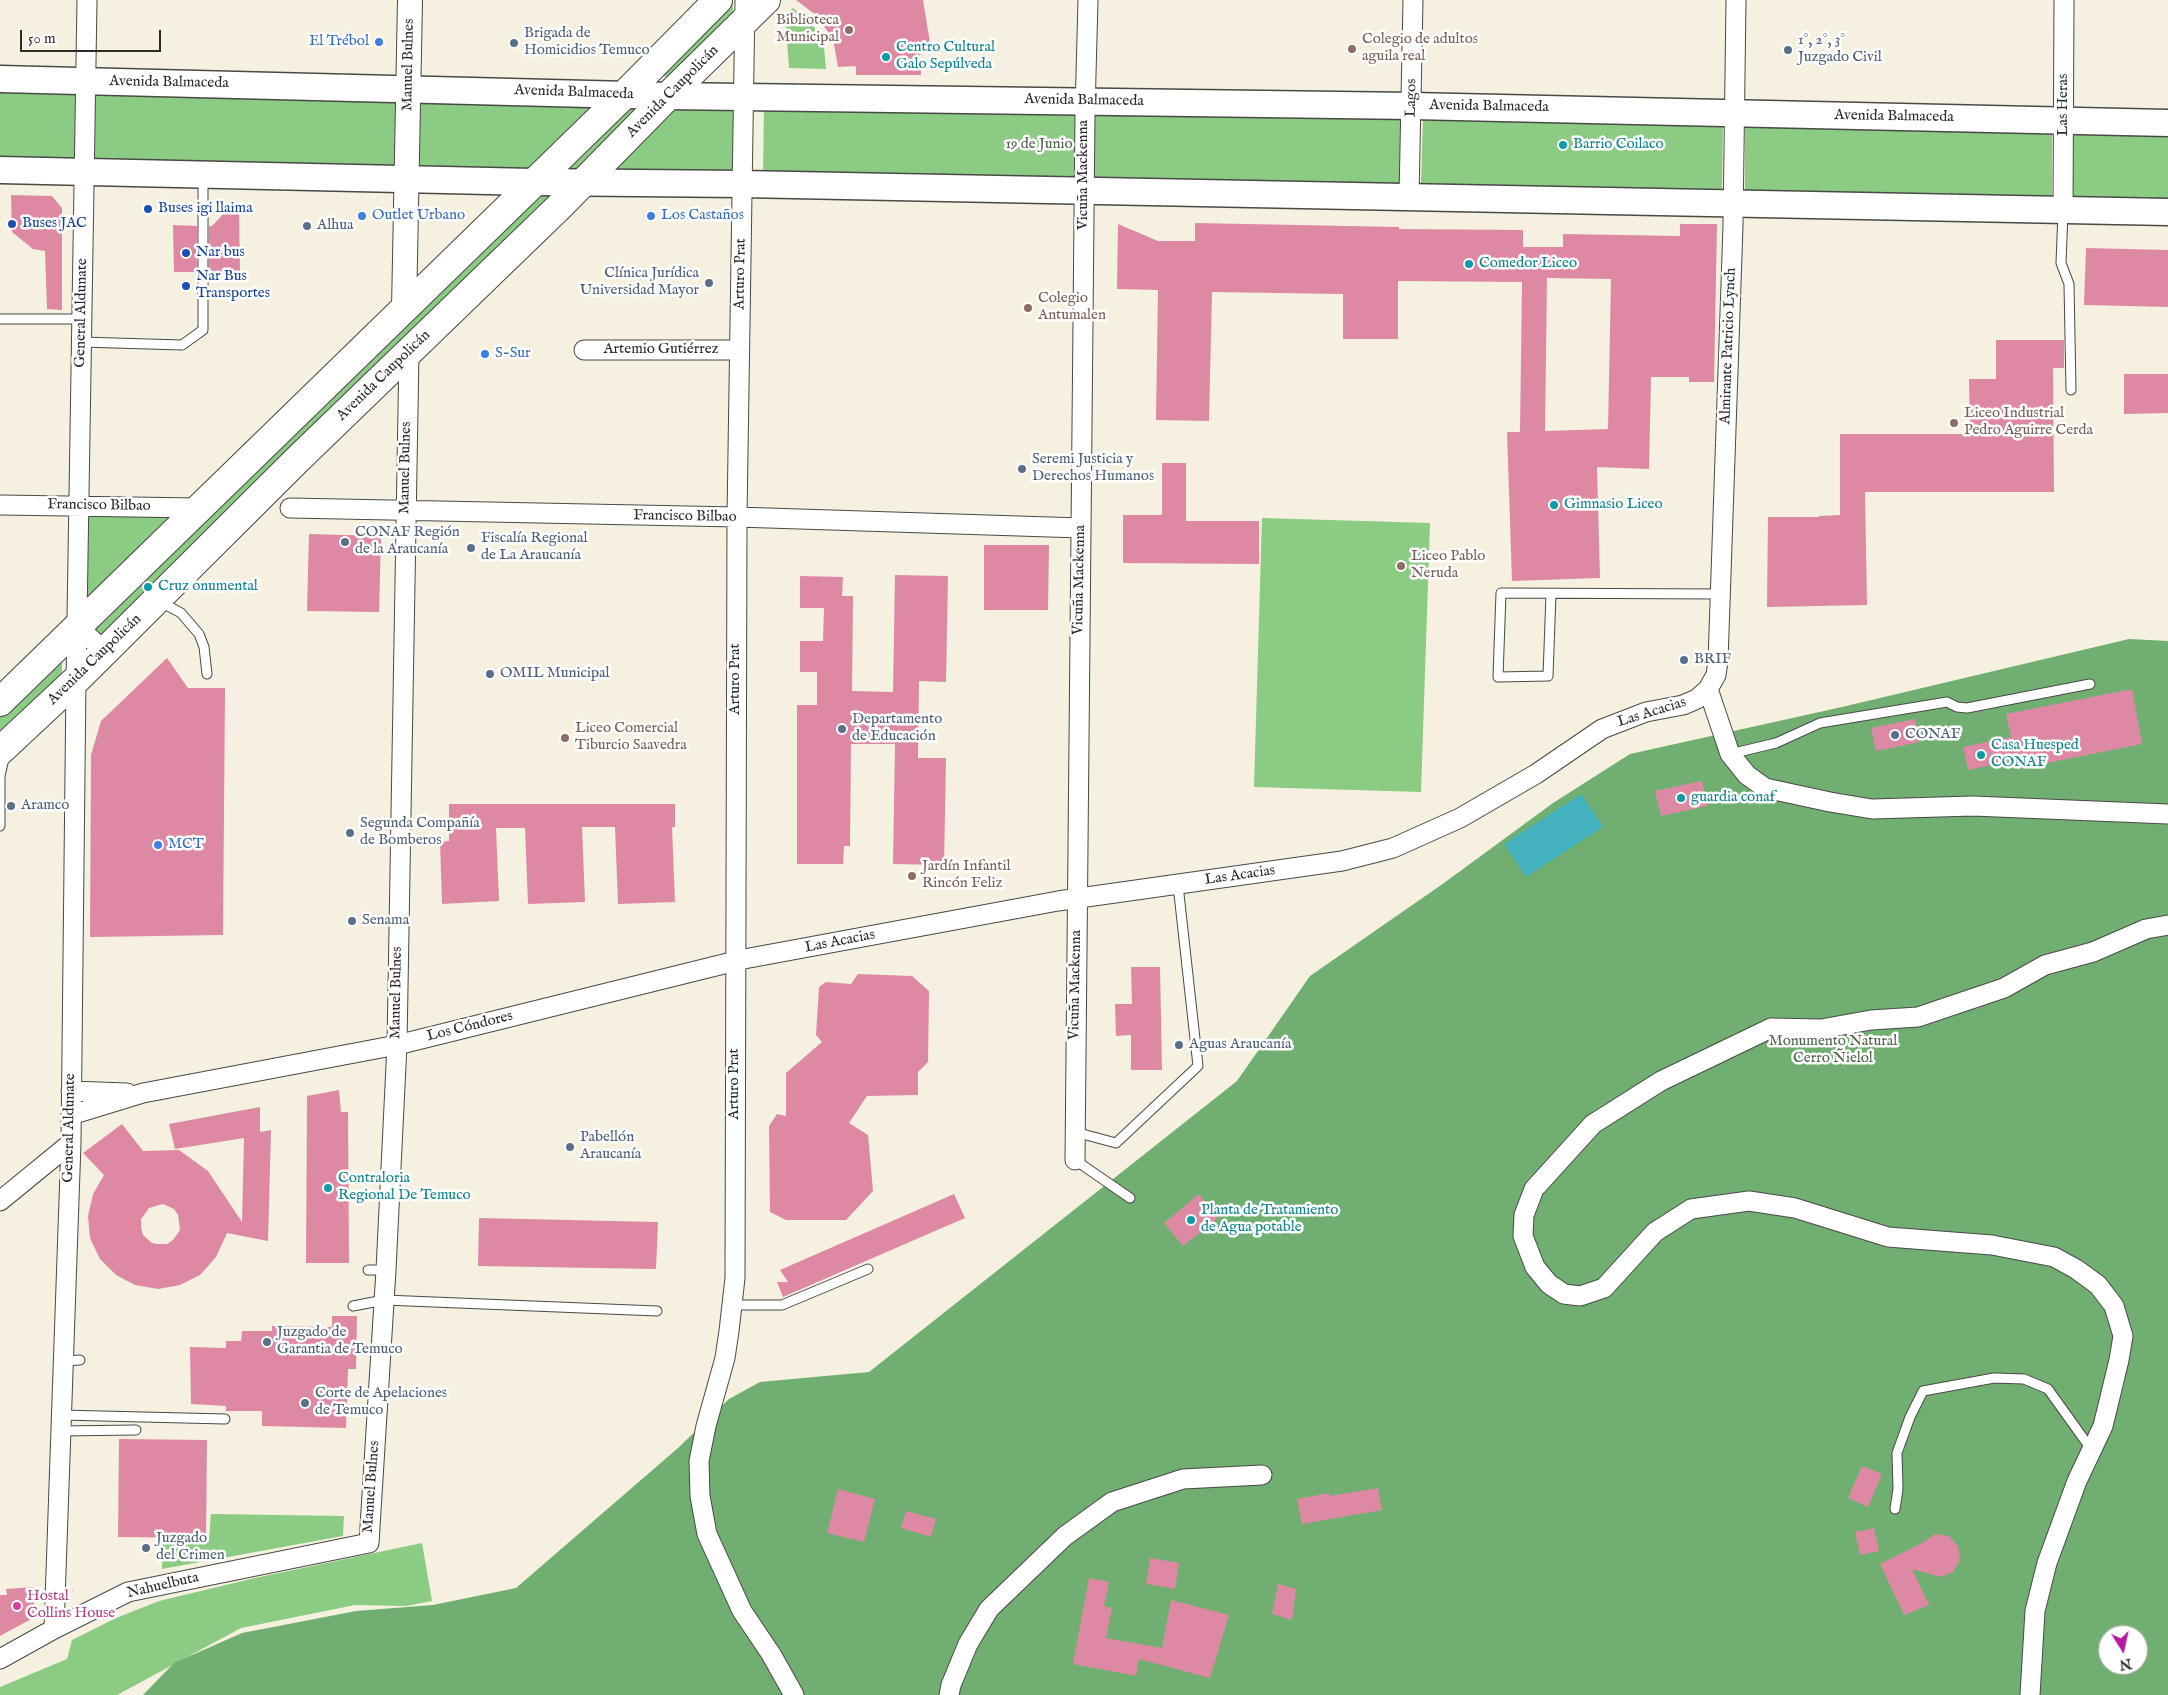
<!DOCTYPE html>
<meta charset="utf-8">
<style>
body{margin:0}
#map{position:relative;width:2168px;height:1695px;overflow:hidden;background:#f5f0df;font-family:"IM FELL English",serif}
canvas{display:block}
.north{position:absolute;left:2098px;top:1625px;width:50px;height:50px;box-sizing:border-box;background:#fff;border:1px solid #aaa;border-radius:50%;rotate:170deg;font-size:14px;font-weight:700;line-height:20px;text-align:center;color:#2b2b2b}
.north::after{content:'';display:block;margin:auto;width:18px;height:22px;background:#b5179e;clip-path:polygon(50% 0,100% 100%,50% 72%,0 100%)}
.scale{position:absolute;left:20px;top:30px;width:141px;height:22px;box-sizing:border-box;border:2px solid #2b2b2b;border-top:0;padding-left:6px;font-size:15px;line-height:18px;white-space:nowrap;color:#2b2b2b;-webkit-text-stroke:4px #fff;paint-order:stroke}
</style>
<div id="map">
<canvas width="2168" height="1695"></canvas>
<div class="north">N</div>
<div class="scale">50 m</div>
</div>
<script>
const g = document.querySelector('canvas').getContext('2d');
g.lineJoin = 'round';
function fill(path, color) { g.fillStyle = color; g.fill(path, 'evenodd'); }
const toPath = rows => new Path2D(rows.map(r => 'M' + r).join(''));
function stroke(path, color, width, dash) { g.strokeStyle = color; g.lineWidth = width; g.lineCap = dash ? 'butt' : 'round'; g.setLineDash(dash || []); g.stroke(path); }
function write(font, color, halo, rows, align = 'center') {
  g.font = font + ' "IM FELL English",serif'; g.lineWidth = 5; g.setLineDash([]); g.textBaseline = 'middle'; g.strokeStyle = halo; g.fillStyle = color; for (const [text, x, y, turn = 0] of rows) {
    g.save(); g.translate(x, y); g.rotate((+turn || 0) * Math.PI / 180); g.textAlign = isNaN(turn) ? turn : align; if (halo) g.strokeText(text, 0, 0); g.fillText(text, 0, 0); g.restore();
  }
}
fill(toPath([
 [733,0,733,20,673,78,658,75],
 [793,8,814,27,824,47,826,69,789,68,785,15],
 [0,87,78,89,77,165,0,163],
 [91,88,402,101,400,168,89,167],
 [416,97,611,99,531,176,415,169],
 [671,103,736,104,735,176,602,174],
 [764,104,1079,106,1078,185,763,177],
 [621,109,640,109,578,171,558,171],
 [1093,109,1403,114,1401,188,1094,182],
 [1423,117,1723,124,1722,192,1421,186],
 [1745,124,2052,127,2052,198,1745,192],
 [2073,126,2168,130,2168,202,2073,200],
 [536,187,569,188,103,644,82,629],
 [88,512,181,516,84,611],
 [1262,518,1430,523,1421,792,1254,787],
 [63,651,61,686,0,743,0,712],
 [211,1514,344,1516,343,1536,162,1569,163,1540,209,1540],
 [422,1543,432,1601,406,1606,355,1605,241,1628,117,1695,0,1695,0,1687,67,1659,72,1640,116,1618,159,1601,255,1578]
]), '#8bcb83');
fill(toPath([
 [2129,639,2168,641,2168,1695,143,1695,174,1663,242,1633,356,1611,433,1605,516,1588,678,1448,729,1399,760,1382,869,1372,1237,1081,1310,976,1444,883,1553,803,1630,754,1842,707],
 [2108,1635,2138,1635,2138,1665,2108,1665]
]), '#70af71');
fill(toPath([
 [1581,794,1603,827,1526,877,1504,844]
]), '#43b2be');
fill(toPath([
 [796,0,923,0,930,43,919,44,921,75,856,75,856,66,838,67,833,39,816,15],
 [11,195,52,196,62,208,62,310,47,309,45,251,33,249,12,232],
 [239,208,240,272,209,272,209,226,212,226,228,209],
 [1195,223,1399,227,1399,229,1523,230,1523,247,1563,247,1563,234,1680,236,1680,224,1717,224,1714,382,1689,382,1689,377,1651,377,1649,469,1597,467,1600,578,1512,581,1507,432,1520,432,1522,282,1398,281,1398,339,1343,339,1343,294,1212,292,1209,421,1156,420,1158,290,1117,289,1118,224,1158,241,1195,241],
 [1547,278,1611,279,1608,429,1545,431],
 [173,225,197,226,197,272,174,272],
 [2086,248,2168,250,2168,307,2084,305],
 [1996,340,2064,340,2064,368,2053,368,2054,492,1865,492,1867,605,1767,607,1768,517,1819,517,1819,516,1840,515,1840,434,1970,434,1969,379,1996,379],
 [2124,374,2168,374,2168,413,2124,414],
 [1162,463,1186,463,1186,521,1259,521,1259,564,1123,563,1123,515,1162,515],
 [309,534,381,536,379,612,307,611],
 [984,545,1049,545,1048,610,984,610],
 [895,575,948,576,946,682,919,681,918,758,946,758,944,865,893,864,895,744,851,744,850,846,844,846,843,864,797,864,797,705,817,705,817,672,800,672,800,641,823,641,824,608,800,608,800,576,843,577,842,596,853,596,852,691,893,692],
 [167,658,188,688,225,688,223,935,90,937,91,755,101,721],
 [2132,689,2142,744,2017,769,2015,760,1968,770,1963,747,2011,737,2006,714],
 [1915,719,1920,742,1876,751,1871,728],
 [1702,781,1707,806,1661,816,1655,791],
 [449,804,675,804,675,827,672,827,675,902,618,904,615,827,582,827,585,902,528,904,525,828,496,828,499,901,442,904,440,842,449,841],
 [1131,967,1160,967,1162,1070,1131,1070,1131,1035,1116,1036,1115,1004,1132,1004],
 [858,974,912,976,929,991,928,1062,918,1072,918,1095,867,1096,849,1123,868,1135,873,1191,846,1220,786,1220,770,1212,769,1126,777,1114,786,1116,786,1073,822,1042,816,1035,819,987,826,982,851,984],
 [339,1090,341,1112,348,1112,349,1263,306,1263,307,1096],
 [260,1107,260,1132,271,1130,268,1241,227,1233,216,1257,200,1275,180,1285,158,1289,135,1285,116,1275,100,1259,90,1238,88,1216,93,1194,104,1175,83,1153,122,1124,143,1151,179,1150,208,1171,242,1222,244,1138,175,1149,169,1124],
 [163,1204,174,1209,178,1215,180,1230,173,1240,167,1244,157,1244,152,1243,143,1235,141,1228,141,1219,149,1208],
 [954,1194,965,1218,783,1297,777,1282,788,1282,780,1270],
 [1199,1194,1218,1218,1183,1246,1164,1223],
 [479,1218,658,1222,656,1269,478,1266],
 [332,1316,357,1316,356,1369,348,1369,346,1428,262,1426,262,1411,226,1411,226,1406,191,1404,190,1347,226,1348,226,1341,241,1341,242,1331,272,1331,272,1326,332,1327],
 [119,1439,207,1440,206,1538,118,1537],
 [1862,1466,1882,1474,1868,1507,1848,1498],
 [1378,1488,1382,1510,1302,1524,1297,1499,1329,1493,1329,1496],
 [838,1489,875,1499,864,1542,827,1533],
 [906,1511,936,1519,931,1537,901,1528],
 [1874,1528,1879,1551,1860,1555,1855,1532],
 [1935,1534,1949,1536,1958,1546,1960,1560,1953,1572,1940,1577,1912,1569,1929,1605,1904,1615,1880,1564,1922,1543],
 [1150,1558,1179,1563,1175,1589,1146,1584],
 [1089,1578,1109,1582,1104,1606,1112,1608,1106,1638,1162,1648,1171,1600,1229,1615,1210,1678,1139,1659,1136,1676,1073,1664],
 [1278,1584,1296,1589,1292,1620,1272,1614],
 [33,1587,35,1617,0,1636,0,1595,7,1595,6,1589]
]), '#de89a4');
const service = toPath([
 [2063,212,2061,263,2069,284,2071,390],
 [0,319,81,319],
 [81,342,182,345,203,330,203,177],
 [1551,594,1548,676,1498,677,1501,593,1720,594],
 [159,601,181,613,199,634,204,647,207,674],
 [1730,754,1776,743,1820,723,1947,702,1957,707,1967,708,2090,684],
 [0,826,0,776,5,754],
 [1075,1132,1116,1143,1198,1066,1178,885],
 [1075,1160,1130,1198],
 [368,1270,386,1270],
 [733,1305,782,1305,868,1269],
 [353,1306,384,1300,657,1311],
 [63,1361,80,1360],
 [61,1415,225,1419],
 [61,1431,136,1430],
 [1895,1509,1898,1489,1897,1453,1910,1417,1923,1391,1994,1378,2024,1379,2048,1389,2091,1449]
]);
const minor = toPath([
 [745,0,737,517,735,1278,729,1331,725,1358,706,1426,699,1461,700,1496,707,1534,742,1611,771,1654,794,1695],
 [1409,197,1413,0],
 [2063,210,2064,0],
 [584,350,739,350],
 [0,505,198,508],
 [290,508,737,517,1081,528],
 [77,626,105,652],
 [1708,689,1730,754,1747,775,1765,788,1830,802,1872,809,1973,806,2168,814],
 [71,1091,127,1093],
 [71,1115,143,1093,397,1045,744,959,1058,901,1342,861,1393,848,1460,818,1536,774,1602,729,1646,712,1683,705,1697,699,1708,689,1716,675,1718,661,1733,226,1736,0],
 [1075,1160,1085,112,1088,0],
 [0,1201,71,1143],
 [54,1629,71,1143,76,680,87,0],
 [0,1659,54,1629,128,1592,369,1543,386,1270,397,1045,409,352],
 [949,1695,951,1685,968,1644,989,1609,1065,1536,1112,1502,1183,1479,1262,1475],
 [2030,1695,2035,1611,2047,1563,2077,1481,2103,1426,2119,1360,2123,1336,2114,1306,2098,1285,2076,1269,2054,1257,1992,1245,1888,1237,1795,1208,1749,1201,1691,1209,1655,1232,1604,1288,1580,1296,1564,1294,1549,1284,1535,1267,1523,1236,1524,1215,1534,1189,1593,1124,1661,1081,1771,1028,1821,1029,1871,1020,1918,1017,2004,988,2045,965,2093,952,2146,929,2168,925]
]);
const tertiary = toPath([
 [404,310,410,0]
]);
const secondary = toPath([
 [0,79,668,96,1412,106,2168,123],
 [0,170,533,182,742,184,2168,212]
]);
const primary = toPath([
 [0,702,625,94,718,0],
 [0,751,76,680,297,460,561,205,668,96,766,0]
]);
stroke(service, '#494946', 11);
stroke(minor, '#494946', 21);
stroke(tertiary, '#494946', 26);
stroke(secondary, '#494946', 29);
stroke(primary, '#494946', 30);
stroke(service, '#fff', 9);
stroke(minor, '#fff', 19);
stroke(tertiary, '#fff', 24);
stroke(secondary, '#fff', 26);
stroke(primary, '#fff', 28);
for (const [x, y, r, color] of [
 [849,30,5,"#8d6e63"],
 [379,42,5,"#3f7fe0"],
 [514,43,5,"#5c6f8a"],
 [1352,49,5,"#8d6e63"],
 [1788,50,5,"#5c6f8a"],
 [886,57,5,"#0f9aa8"],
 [1563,145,5,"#0f9aa8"],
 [148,209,5,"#1a4fb4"],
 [362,216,5,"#3f7fe0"],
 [651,216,5,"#3f7fe0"],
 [12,224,5,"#1a4fb4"],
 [307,226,5,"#5c6f8a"],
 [186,253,5,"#1a4fb4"],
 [1469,264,5,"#0f9aa8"],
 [709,283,5,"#5c6f8a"],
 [186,286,5,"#1a4fb4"],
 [1028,308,5,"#8d6e63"],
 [485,354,5,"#3f7fe0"],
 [1954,423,5,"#8d6e63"],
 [1022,469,5,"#5c6f8a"],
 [1554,505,5,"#0f9aa8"],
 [345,542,5,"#5c6f8a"],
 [471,548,5,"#5c6f8a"],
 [1401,566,5,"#8d6e63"],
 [148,587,5,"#0f9aa8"],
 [1684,660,5,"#5c6f8a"],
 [490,674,5,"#5c6f8a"],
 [842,729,5,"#5c6f8a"],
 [1895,735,5,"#5c6f8a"],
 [565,738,5,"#8d6e63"],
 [1981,755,5,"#0f9aa8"],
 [1681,798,5,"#0f9aa8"],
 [11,806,5,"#5c6f8a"],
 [350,833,5,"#5c6f8a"],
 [158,845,5,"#3f7fe0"],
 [912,876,5,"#8d6e63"],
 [352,921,5,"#5c6f8a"],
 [1179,1045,5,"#5c6f8a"],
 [570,1147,5,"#5c6f8a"],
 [328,1188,5,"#0f9aa8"],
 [1191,1220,5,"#0f9aa8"],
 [267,1342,5,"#5c6f8a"],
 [305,1403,5,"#5c6f8a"],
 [146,1548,5,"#5c6f8a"],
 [17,1606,5,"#d1479c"]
]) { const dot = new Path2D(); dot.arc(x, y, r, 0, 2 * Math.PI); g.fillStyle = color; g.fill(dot); stroke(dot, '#fff', 2); }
write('15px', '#785e54', '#fff', [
 ["Biblioteca",839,21,"right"],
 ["Municipal",839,38,"right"],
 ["Colegio de adultos",1362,40],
 ["aguila real",1362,57],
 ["Colegio",1038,299],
 ["Antumalen",1038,316],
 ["Liceo Industrial",1964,414],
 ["Pedro Aguirre Cerda",1964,431],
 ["Liceo Pablo",1411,557],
 ["Neruda",1411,574],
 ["Liceo Comercial",575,729],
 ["Tiburcio Saavedra",575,746],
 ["Jardín Infantil",922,867],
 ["Rincón Feliz",922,884]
], 'left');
write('15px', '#4e5e75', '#fff', [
 ["Brigada de",524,34],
 ["Homicidios Temuco",524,51],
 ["1°, 2°, 3°",1798,41],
 ["Juzgado Civil",1798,58],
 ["Alhua",317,226],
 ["Clínica Jurídica",699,274,"right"],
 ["Universidad Mayor",699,291,"right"],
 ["Seremi Justicia y",1032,460],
 ["Derechos Humanos",1032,477],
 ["CONAF Región",355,533],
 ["de la Araucanía",355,550],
 ["Fiscalía Regional",481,539],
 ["de La Araucanía",481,556],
 ["BRIF",1694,660],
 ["OMIL Municipal",500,674],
 ["Departamento",852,720],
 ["de Educación",852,737],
 ["CONAF",1905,735],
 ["Aramco",21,806],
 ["Segunda Compañía",360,824],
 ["de Bomberos",360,841],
 ["Senama",362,921],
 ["Aguas Araucanía",1189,1045],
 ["Pabellón",580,1138],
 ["Araucanía",580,1155],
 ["Juzgado de",277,1333],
 ["Garantia de Temuco",277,1350],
 ["Corte de Apelaciones",315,1394],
 ["de Temuco",315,1411],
 ["Juzgado",156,1539],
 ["del Crimen",156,1556]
], 'left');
write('15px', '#366cbe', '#fff', [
 ["El Trébol",369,42,"right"],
 ["Outlet Urbano",372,216],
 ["Los Castaños",661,216],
 ["S-Sur",495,354],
 ["MCT",168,845]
], 'left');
write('15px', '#0d838f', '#fff', [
 ["Centro Cultural",896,48],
 ["Galo Sepúlveda",896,65],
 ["Barrio Coilaco",1573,145],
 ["Comedor Liceo",1479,264],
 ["Gimnasio Liceo",1564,505],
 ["Cruz onumental",158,587],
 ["Casa Huesped",1991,746],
 ["CONAF",1991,763],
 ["guardia conaf",1691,798],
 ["Contraloria",338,1179],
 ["Regional De Temuco",338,1196],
 ["Planta de Tratamiento",1201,1211],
 ["de Agua potable",1201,1228]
], 'left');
write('15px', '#2b2b2b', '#fff', [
 ["Manuel Bulnes",409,65,-89],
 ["Avenida Balmaceda",169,83,1],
 ["Avenida Caupolicán",673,92,-45],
 ["Avenida Balmaceda",574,93,2],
 ["Lagos",1412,98,-89],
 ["Avenida Balmaceda",1084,101,1],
 ["Las Heras",2064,105,-90],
 ["Avenida Balmaceda",1489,107,1],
 ["Avenida Balmaceda",1894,117,1],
 ["Vicuña Mackenna",1084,175,-90],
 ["Arturo Prat",741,274,-89],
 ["General Aldunate",82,313,-89],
 ["Almirante Patricio Lynch",1729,346,-88],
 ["Artemio Gutiérrez",661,350],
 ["Avenida Caupolicán",384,376,-44],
 ["Manuel Bulnes",406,468,-89],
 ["Francisco Bilbao",99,506,1],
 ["Francisco Bilbao",685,517,1],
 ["Vicuña Mackenna",1080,580,-89],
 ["Avenida Caupolicán",95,660,-44],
 ["Arturo Prat",736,679,-90],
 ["Las Acacias",1652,713,-17],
 ["Las Acacias",1240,876,-8],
 ["Las Acacias",840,942,-11],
 ["Vicuña Mackenna",1076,985,-89],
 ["Manuel Bulnes",397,993,-89],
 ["Los Cóndores",470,1027,-14],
 ["Arturo Prat",735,1084,-90],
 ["General Aldunate",70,1128,-89],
 ["Manuel Bulnes",372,1487,-86],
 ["Nahuelbuta",163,1586,-13]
]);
write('15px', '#4d634a', '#fff', [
 ["19 de Junio",1039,145],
 ["Monumento Natural",1833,1042],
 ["Cerro Ñielol",1833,1059]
]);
write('15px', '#164399', '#fff', [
 ["Buses igi llaima",158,209],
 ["Buses JAC",22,224],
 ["Nar bus",196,253],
 ["Nar Bus",196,277],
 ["Transportes",196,294]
], 'left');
write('15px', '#b23c85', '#fff', [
 ["Hostal",27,1597],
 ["Collins House",27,1614]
], 'left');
</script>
